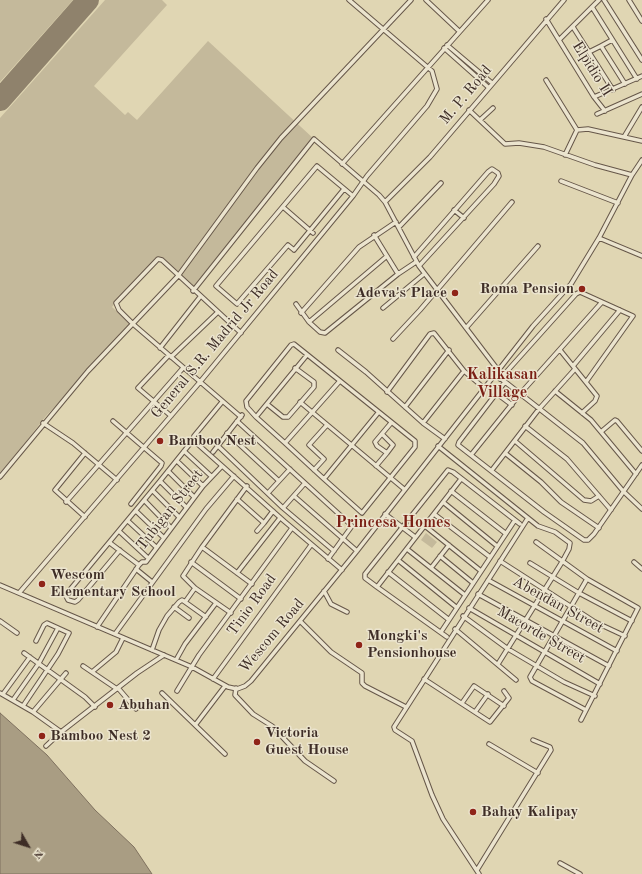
<!DOCTYPE html>
<style>
body{margin:0}
#map{position:relative;width:642px;height:874px;overflow:hidden;background:#e0d6b3;font-family:"Old Standard TT",serif}
canvas{display:block}
.north{position:absolute;left:8px;top:826px;width:40px;height:40px;-webkit-text-stroke:3px #ebe4ce;paint-order:stroke;rotate:129deg;font-size:11px;font-weight:700;line-height:16px;text-align:center;color:#3e2d26}
.north::after{content:'';display:block;margin:auto;width:14px;height:18px;background:#3e2d26;clip-path:polygon(50% 0,100% 100%,50% 72%,0 100%)}
</style>
<div id="map">
<canvas width="642" height="874"></canvas>
<div class="north">N</div>
</div>
<script>
const g = document.querySelector('canvas').getContext('2d');
g.lineJoin = 'round';
function fill(path, color) { g.fillStyle = color; g.fill(path, 'evenodd'); }
const toPath = rows => new Path2D(rows.map(r => 'M' + r).join(''));
function stroke(path, color, width, dash) { g.strokeStyle = color; g.lineWidth = width; g.lineCap = dash ? 'butt' : 'round'; g.setLineDash(dash || []); g.stroke(path); }
function write(font, color, halo, rows, align = 'center') {
  g.font = font + ' "Old Standard TT",serif'; g.lineWidth = 3; g.setLineDash([]); g.textBaseline = 'middle'; g.strokeStyle = halo; g.fillStyle = color; for (const [text, x, y, turn = 0] of rows) {
    g.save(); g.translate(x, y); g.rotate((+turn || 0) * Math.PI / 180); g.textAlign = isNaN(turn) ? turn : align; if (halo) g.strokeText(text, 0, 0); g.fillText(text, 0, 0); g.restore();
  }
}
fill(toPath([
 [0,0,73,0,0,82],
 [105,0,162,0,167,5,94,86,125,115,128,112,137,120,208,41,314,139,191,289,156,258,112,307,132,325,107,352,95,368,82,378,46,416,0,475,0,118],
 [426,533,437,542,432,548,421,540]
]), '#c4b99b');
const water = toPath([
 [0,713,47,755,95,810,134,847,152,874,0,874,0,713]
]);
fill(water, '#a99d83');
stroke(water, '#7e705e', 1);
stroke(toPath([
 [0,100,88,0]
]), '#8f826c', 22);
const minor = toPath([
 [426,0,459,31],
 [604,0,642,60],
 [629,0,642,21],
 [592,7,637,79],
 [546,19,594,97,605,111],
 [573,27,613,90],
 [560,39,599,0],
 [447,45,492,83],
 [601,46,612,40],
 [444,48,488,87],
 [589,52,601,46,625,84],
 [546,80,577,130,588,129,642,141],
 [594,97,642,76],
 [469,110,505,144,519,143,544,147,595,165,632,175],
 [597,114,642,94],
 [480,120,493,108],
 [624,137,642,107],
 [565,155,577,130],
 [342,164,488,0],
 [561,181,618,203],
 [344,189,294,250,288,245,237,304,216,286,317,166,353,196],
 [385,202,430,157,564,0],
 [283,207,313,233],
 [454,210,464,218],
 [399,227,441,183],
 [374,235,398,274],
 [599,238,642,256],
 [414,257,488,172,492,169,498,173,499,176,494,184,419,266],
 [193,291,314,139,379,195,385,202,419,266,498,370],
 [296,304,309,322,320,332,325,333,398,274,416,262],
 [383,308,424,274],
 [301,313,359,247,396,222],
 [309,322,387,256],
 [466,328,538,246],
 [393,339,420,310,512,202],
 [160,348,200,297],
 [338,350,366,372,423,423,445,439],
 [560,350,597,396,595,401,582,413],
 [169,355,138,388,171,416],
 [171,357,218,312],
 [573,366,620,310],
 [495,374,583,443,623,491,642,509],
 [500,379,576,294,580,292,633,316,586,382],
 [505,382,459,442,458,445,544,512,584,540,588,540,594,534,642,465],
 [555,391,591,420,636,474],
 [387,392,430,334,434,333,464,371,484,388],
 [496,393,512,405],
 [300,402,404,489],
 [267,404,283,417,288,417,314,387,314,382,295,368],
 [405,407,449,350],
 [241,417,133,324,119,310,116,303,158,259,162,260,241,333],
 [256,417,247,407,246,401,291,345,294,344,415,441,415,447,362,513,324,479,378,413],
 [113,421,162,463,161,466,131,504],
 [237,421,352,526,328,559],
 [43,423,73,443,117,480],
 [423,423,464,371],
 [525,426,567,459,611,510],
 [602,431,615,420,617,421,642,451],
 [227,433,279,481],
 [382,434,393,445,387,453],
 [193,440,194,436,222,402],
 [515,441,584,500,591,501,599,496],
 [285,443,256,417,307,355],
 [218,446,283,508,334,551],
 [438,446,538,526,555,532,570,543,569,549,562,562,498,664],
 [184,451,211,476],
 [213,452,242,415],
 [505,453,541,482,561,502,599,528],
 [471,455,520,394,602,302],
 [177,461,203,486],
 [376,466,387,453,377,446,375,442,391,423],
 [314,470,324,459,309,445,327,425],
 [492,470,539,409,575,369],
 [168,471,194,497],
 [0,477,88,371,178,276,257,168,281,138,411,0],
 [324,479,285,443,339,382],
 [153,491,179,517],
 [451,491,505,533],
 [268,493,290,469],
 [294,496,357,551],
 [237,499,264,523,273,511],
 [145,501,171,528],
 [66,502,183,368],
 [443,502,497,546],
 [186,507,160,481,193,440,284,521,342,570],
 [283,508,305,483],
 [136,511,164,538],
 [385,514,415,537],
 [434,514,490,557],
 [85,517,55,490,85,453],
 [128,521,156,547],
 [425,526,481,571],
 [257,531,264,523],
 [120,532,148,558],
 [536,542,587,579,638,608,581,720],
 [110,543,139,565],
 [202,547,252,584],
 [407,549,465,595],
 [120,550,78,600,75,602,68,600,66,596,68,592,160,481],
 [440,556,473,583],
 [398,560,456,607],
 [500,561,595,622,625,636],
 [191,562,241,599],
 [634,562,642,569],
 [530,563,579,593,632,621],
 [431,568,449,545],
 [136,569,152,582],
 [388,572,448,619],
 [237,573,280,518],
 [488,580,617,651],
 [0,585,192,667,228,687,237,689,245,686,251,681,357,551,533,326,571,284,599,238,632,175,642,160],
 [377,587,461,479],
 [195,588,185,602,206,617],
 [324,591,331,604,347,612],
 [19,593,200,382,353,196,367,176,427,106,437,89,432,71,349,0],
 [478,594,609,666],
 [174,607,189,618],
 [469,608,600,684],
 [231,613,195,588,183,576,202,547,247,486],
 [463,616,508,649,564,682,595,696],
 [0,621,17,633],
 [300,621,331,652,362,673,362,683,365,686,406,707],
 [97,627,139,565,142,562,146,562,203,486,222,466],
 [455,629,516,680],
 [441,632,515,520],
 [115,634,206,509,234,476],
 [447,637,377,587,365,578,365,574,448,470,453,472,520,524],
 [152,650,159,630,167,616,179,602,182,600,185,602],
 [24,653,85,697,95,707],
 [176,660,185,644,216,603],
 [83,666,117,689],
 [92,672,116,652,123,638],
 [213,679,311,545],
 [424,679,490,722,509,698,504,691],
 [118,688,136,709],
 [236,688,235,695,253,714,272,726,305,761,334,781],
 [177,691,199,655,292,528],
 [0,693,33,712,61,732],
 [162,693,225,754],
 [3,694,30,657],
 [13,700,39,663,58,628],
 [462,703,474,686,504,706],
 [23,706,58,654,69,633,47,623,44,625,36,641],
 [586,710,532,681,530,677,587,579],
 [33,712,66,673],
 [475,712,488,694],
 [196,724,225,686],
 [489,744,538,773],
 [46,746,61,732,137,673,164,655],
 [560,863,580,874],
 [477,870,551,750,550,747,533,740],
 [479,874,443,819,432,795,412,741,395,730,394,727,528,518]
]);
stroke(minor, '#665749', 5.5);
stroke(minor, '#ebe4ce', 3.5);
for (const [x, y, r, color] of [
 [582,289,4,"#8f2418"],
 [455,293,4,"#8f2418"],
 [160,441,4,"#8f2418"],
 [42,584,4,"#8f2418"],
 [359,645,4,"#8f2418"],
 [110,705,4,"#8f2418"],
 [42,736,4,"#8f2418"],
 [257,742,4,"#8f2418"],
 [473,812,4,"#8f2418"]
]) { const dot = new Path2D(); dot.arc(x, y, r, 0, 2 * Math.PI); g.fillStyle = color; g.fill(dot); stroke(dot, '#ebe4ce', 1.5); }
write('15px', '#3e2d26', '#ebe4ce', [
 ["Elpidio II",592,69,58],
 ["M. P. Road",466,95,-50],
 ["General S.R. Madrid Jr Road",215,344,-50],
 ["Tubigan Street",170,510,-52],
 ["Tinio Road",252,605,-54],
 ["Abendan Street",558,605,29],
 ["Macorde Street",541,635,30],
 ["Wescom Road",272,636,-50]
]);
write('bold 15px', '#3e2d26', '#ebe4ce', [
 ["Roma Pension",574,289,"right"],
 ["Adeva's Place",447,293,"right"],
 ["Bamboo Nest",168,441],
 ["Wescom",50,575],
 ["Elementary School",50,592],
 ["Mongki's",367,636],
 ["Pensionhouse",367,653],
 ["Abuhan",118,705],
 ["Victoria",265,733],
 ["Guest House",265,750],
 ["Bamboo Nest 2",50,736],
 ["Bahay Kalipay",481,812]
], 'left');
write('bold 16px', '#7a1f14', '#ebe4ce', [
 ["Kalikasan",502,375],
 ["Village",502,393],
 ["Princesa Homes",393,523]
]);
</script>
